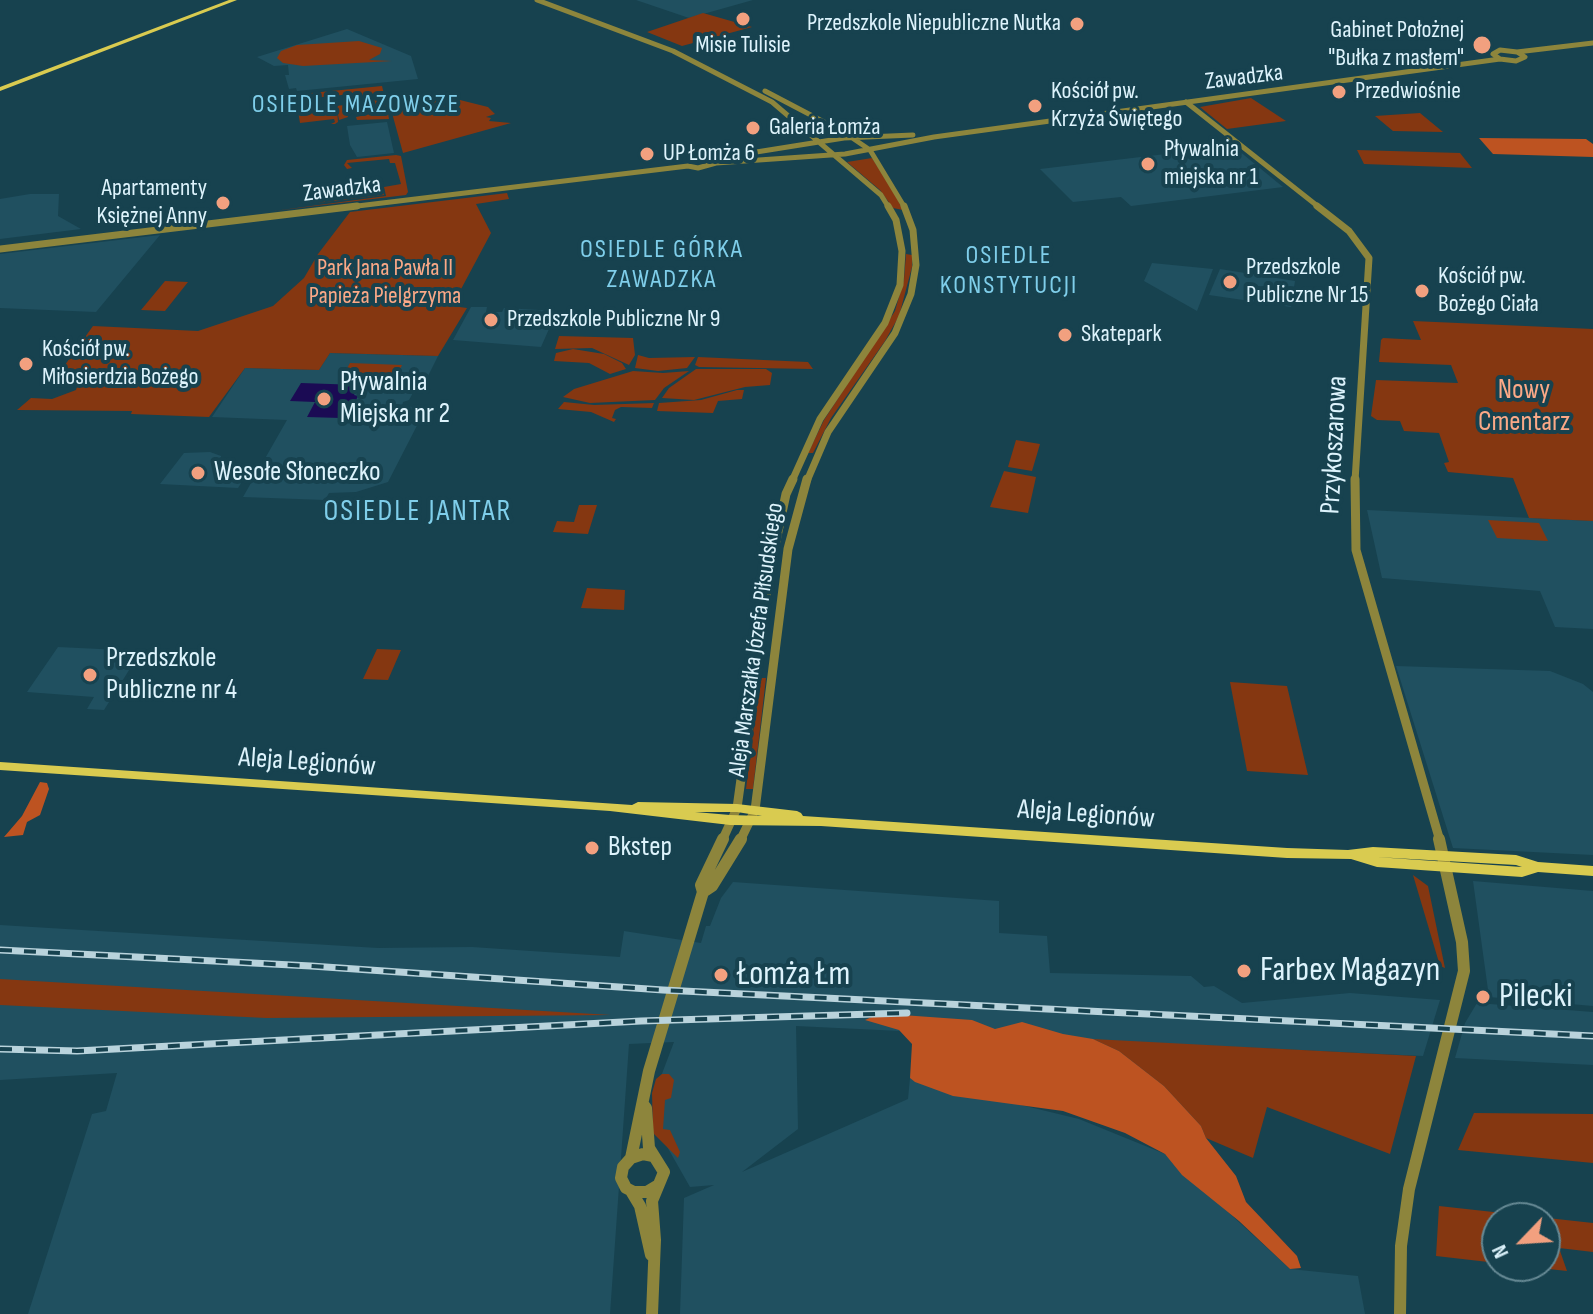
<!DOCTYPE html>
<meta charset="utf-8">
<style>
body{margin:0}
#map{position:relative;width:1593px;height:1314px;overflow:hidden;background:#17424f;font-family:"Sofia Sans Condensed",sans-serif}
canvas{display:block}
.north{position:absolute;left:1481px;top:1202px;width:80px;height:80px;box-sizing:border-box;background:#17424f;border:2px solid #668994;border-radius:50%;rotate:245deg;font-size:22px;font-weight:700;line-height:32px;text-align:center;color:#ddf3fc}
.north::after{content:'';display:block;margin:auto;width:28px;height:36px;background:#f2a07f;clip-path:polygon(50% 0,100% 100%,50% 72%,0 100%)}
</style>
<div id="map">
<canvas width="1593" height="1314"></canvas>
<div class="north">N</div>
</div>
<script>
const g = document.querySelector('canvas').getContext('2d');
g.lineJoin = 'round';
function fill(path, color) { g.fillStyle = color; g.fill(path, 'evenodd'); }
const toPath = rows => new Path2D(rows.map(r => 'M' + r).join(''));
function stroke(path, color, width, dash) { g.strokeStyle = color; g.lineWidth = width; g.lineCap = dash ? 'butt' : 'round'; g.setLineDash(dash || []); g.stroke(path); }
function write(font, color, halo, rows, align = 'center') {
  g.font = font + ' "Sofia Sans Condensed",sans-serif'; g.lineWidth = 8; g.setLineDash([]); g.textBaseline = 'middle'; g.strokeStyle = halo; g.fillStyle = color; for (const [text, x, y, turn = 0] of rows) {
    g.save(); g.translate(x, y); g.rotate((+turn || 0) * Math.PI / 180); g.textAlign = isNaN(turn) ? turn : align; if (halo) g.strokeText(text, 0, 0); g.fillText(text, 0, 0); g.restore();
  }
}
fill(toPath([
 [636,0,753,0,689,18],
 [347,29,411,56,418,79,297,91,296,88,289,89,285,75,289,75,288,65,274,66,257,57],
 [387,122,394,153,357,157,350,145,347,126],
 [1233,146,1283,187,1131,206,1121,197,1073,202,1040,169],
 [30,194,59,194,58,216,81,229,0,239,0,199],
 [160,235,96,312,0,308,0,254],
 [1152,263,1213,269,1197,311,1144,281],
 [1220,269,1295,281,1291,307,1209,295],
 [471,307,487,307,486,312,502,312,504,308,557,311,541,347,453,340],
 [330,353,438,356,426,380,420,380,409,400,403,402,402,406,426,408,388,482,356,492,329,493,325,500,243,497,287,420,212,417,245,368,319,370],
 [210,452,221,456,221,464,245,465,241,471,248,472,238,488,160,484,184,453],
 [1367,510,1593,521,1593,629,1555,627,1540,591,1382,578],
 [58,647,141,651,104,710,87,709,94,697,27,692],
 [1396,666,1550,671,1583,684,1593,692,1593,855,1453,848],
 [1473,881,1593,891,1593,1006,1489,997],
 [733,882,999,901,999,933,1047,936,1050,973,1191,976,1204,987,1214,986,1242,1003,1350,993,1440,1000,1423,1056,796,1026,798,1129,742,1172,908,1099,910,1078,1079,1119,1165,1154,1290,1269,1358,1276,1365,1314,680,1314,684,1198,714,1185,690,1187,657,1129,660,1079,674,1042,629,1044,610,1314,28,1314,92,1114,106,1111,117,1073,0,1080,0,925,378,948,472,947,620,957,624,931,701,943,706,926,710,926,721,898],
 [1477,1003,1593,1012,1593,1065,1455,1058,1465,1023]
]), '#205060');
fill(toPath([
 [703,13,752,27,682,46,647,32],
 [359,41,382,48,380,54,369,60,392,61,303,66,283,63,277,58,281,51,297,45],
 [382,86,388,110,383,113,388,113,389,119,357,120,356,117,371,114,367,97,363,97,361,93,313,98,317,102,306,102,305,96,311,93],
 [1251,98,1286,121,1227,129,1200,107],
 [436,100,446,107,454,106,460,100,488,107,495,114,486,117,491,118,489,121,511,123,403,153,392,113],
 [302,103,320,108,344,105,348,117,339,120,337,109,338,122,335,124,331,124,335,122,334,119,300,123,297,105,285,107,285,104],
 [1420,113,1443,132,1393,131,1375,116],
 [1357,150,1460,153,1472,168,1364,164],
 [396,155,401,156,408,192,406,195,274,211,386,196,384,187,401,184,395,163,390,163,389,159,347,163,352,168,347,169,344,165,347,160],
 [872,158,894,192,903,210,893,208,880,190,847,162],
 [380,180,384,195,316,203,315,195,368,189,366,181],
 [507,193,509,199,476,204,491,233,452,306,467,308,438,356,330,353,319,370,245,368,209,417,131,414,132,411,17,410,31,398,52,399,76,390,80,377,62,369,93,326,198,331,273,306,304,278,318,254,350,212],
 [906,254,912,255,912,267,899,316,885,341,831,418,813,453,808,453,824,420,895,311,904,279],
 [165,281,188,282,165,311,141,310],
 [1413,321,1593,329,1593,521,1529,518,1513,478,1448,472,1444,463,1449,462,1439,433,1404,431,1400,421,1377,420,1371,416,1376,380,1458,383,1451,365,1379,362,1381,340,1383,338,1421,340],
 [559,336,633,338,635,355,629,365,592,348,555,349],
 [573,349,604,354,622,363,626,369,610,374,589,363,554,361,556,353],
 [638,355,649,358,695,357,687,368,658,371,635,368],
 [698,357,808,362,813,369,699,367,695,365],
 [350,363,402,365,394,381,341,379],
 [696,369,766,369,772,373,770,385,745,387,694,400,662,398,669,388],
 [633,371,663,373,689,371,664,388,655,400,590,403,563,397,574,389],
 [737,390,744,390,742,399,718,401,713,413,657,411,659,403,701,400],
 [564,402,594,405,654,403,652,408,621,407,615,410,612,418,616,419,614,422,591,412,558,409],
 [1016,440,1040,444,1032,471,1008,467],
 [1004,471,1036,477,1028,513,990,507],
 [579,505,597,505,588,534,553,532,557,521,574,522],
 [1488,520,1539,523,1548,541,1497,538],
 [587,588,625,590,624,610,581,608],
 [377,649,401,650,388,680,363,679],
 [760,678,766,678,753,789,746,789],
 [1230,682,1287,686,1308,775,1247,771],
 [1413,875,1428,886,1445,968,1440,966],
 [0,979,611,1015,266,1018,0,1005],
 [1093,1039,1416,1056,1390,1154,1267,1107,1253,1158,1206,1138,1201,1126,1164,1086,1119,1051],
 [662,1074,669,1074,674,1080,671,1098,665,1100,663,1129,670,1130,680,1152,678,1158,653,1133,652,1093,656,1079],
 [1474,1113,1593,1114,1593,1163,1458,1150],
 [1439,1206,1593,1223,1593,1252,1559,1248,1567,1271,1521,1266,1545,1266,1545,1218,1497,1218,1497,1263,1436,1256]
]), '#853711');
fill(toPath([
 [1479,138,1586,139,1593,144,1593,157,1493,154],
 [40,782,47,783,49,789,40,815,27,822,23,835,4,837,22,816],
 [902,1015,972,1020,995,1029,1022,1022,1063,1034,1093,1039,1119,1051,1164,1086,1201,1126,1206,1138,1236,1176,1246,1202,1297,1256,1301,1268,1290,1269,1239,1221,1182,1175,1165,1154,1125,1133,1063,1111,953,1096,915,1082,910,1078,912,1044,899,1030,865,1020,874,1016]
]), '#bd5321');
fill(toPath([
 [301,383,359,385,354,395,358,396,355,402,350,402,341,418,307,417,315,402,290,401]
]), '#1b0b54');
stroke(toPath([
 [537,0,673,51,772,102,881,195,889,208],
 [1500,50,1517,52,1525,57,1516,61,1500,59,1493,54,1500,50],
 [1517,52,1593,43],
 [765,91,845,133,870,150,905,208],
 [1186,102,1320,208],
 [725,157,844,138,913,135],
 [341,208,688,166,698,168,716,163,845,154,934,137,1500,59]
]), '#8d853c', 5);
stroke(toPath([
 [1317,206,1349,231,1369,258,1355,481],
 [0,249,357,206],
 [792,481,820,419,885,323,900,285,902,251,896,220,888,206],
 [807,481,828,432,895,333,911,294,916,265,913,230,904,206]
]), '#8d853c', 7);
stroke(toPath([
 [1355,479,1356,550,1440,841],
 [722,841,737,808,770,569,786,494,793,479],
 [740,841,755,810,788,549,807,479]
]), '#8d853c', 9);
stroke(toPath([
 [703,892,712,886,741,839],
 [643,1104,646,1108,649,1148,664,1172,652,1201,655,1240,652,1314],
 [653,1156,643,1154,631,1158,623,1167,621,1178,626,1188,634,1192,647,1192,657,1186],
 [631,1158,649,1071,703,892,701,885,723,839],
 [631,1191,640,1206,651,1255],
 [1400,1314,1401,1246,1409,1189,1464,971,1462,942,1439,839]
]), '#8d853c', 12);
fill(toPath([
 [229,0,237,0,0,91,0,87,229,0],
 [0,762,632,805,638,802,737,804,797,811,801,813,803,816,1287,848,1348,850,1373,847,1516,855,1538,862,1593,866,1593,876,1538,872,1522,877,1377,867,1351,859,1287,858,821,826,730,825,610,811,0,770,0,762],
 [695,812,737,812,762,816,730,815,695,812],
 [1376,857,1516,865,1522,867,1376,857]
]), '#d9cb50');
const rail = toPath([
 [0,950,311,966,663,990,1593,1036],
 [0,1049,77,1051,641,1021,907,1013]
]);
stroke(rail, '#b9d3dc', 7);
stroke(rail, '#17424f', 4, [12]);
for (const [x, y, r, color] of [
 [743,19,8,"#f2a07f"],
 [1077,24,8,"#f2a07f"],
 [1482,45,10,"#f2a07f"],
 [1339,92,8,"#f2a07f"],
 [1035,106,8,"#f2a07f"],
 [753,128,8,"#f2a07f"],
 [647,154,8,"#f2a07f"],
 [1148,164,8,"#f2a07f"],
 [223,203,8,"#f2a07f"],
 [1230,282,8,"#f2a07f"],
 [1422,291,8,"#f2a07f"],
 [491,320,8,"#f2a07f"],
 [1065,335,8,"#f2a07f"],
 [26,364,8,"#f2a07f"],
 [324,399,8,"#f2a07f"],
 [198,473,8,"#f2a07f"],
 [90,675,8,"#f2a07f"],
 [592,848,8,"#f2a07f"],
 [1244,971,8,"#f2a07f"],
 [721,975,8,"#f2a07f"],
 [1483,997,8,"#f2a07f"]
]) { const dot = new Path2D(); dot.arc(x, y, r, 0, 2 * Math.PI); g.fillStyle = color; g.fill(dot); stroke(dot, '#17424f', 3); }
write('24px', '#ddf3fc', '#17424f', [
 ["Przedszkole Niepubliczne Nutka",1061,24,"right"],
 ["Gabinet Położnej",1464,31,"right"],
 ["\"Bułka z masłem\"",1464,59,"right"],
 ["Misie Tulisie",743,46,"center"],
 ["Kościół pw.",1051,92],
 ["Krzyża Świętego",1051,120],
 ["Przedwiośnie",1355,92],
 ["Galeria Łomża",769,128],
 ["Pływalnia",1164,150],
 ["miejska nr 1",1164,178],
 ["UP Łomża 6",663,154],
 ["Apartamenty",207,189,"right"],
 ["Księżnej Anny",207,217,"right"],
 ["Przedszkole",1246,268],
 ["Publiczne Nr 15",1246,296],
 ["Kościół pw.",1438,277],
 ["Bożego Ciała",1438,305],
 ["Przedszkole Publiczne Nr 9",507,320],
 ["Skatepark",1081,335],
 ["Kościół pw.",42,350],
 ["Miłosierdzia Bożego",42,378]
], 'left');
write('24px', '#ddf3fc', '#17424f', [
 ["Zawadzka",1244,78,-7],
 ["Zawadzka",342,190,-7],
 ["Aleja Marszałka Józefa Piłsudskiego",757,640,-82]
]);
write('24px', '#fba987', '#17424f', [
 ["Park Jana Pawła II",385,269],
 ["Papieża Pielgrzyma",385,297]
]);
g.letterSpacing = '2px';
write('26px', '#7fceea', '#17424f', [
 ["OSIEDLE MAZOWSZE",356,105],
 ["OSIEDLE GÓRKA",662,250],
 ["ZAWADZKA",662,280],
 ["OSIEDLE",1009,256],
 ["KONSTYTUCJI",1009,286]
]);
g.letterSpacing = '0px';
write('28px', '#ddf3fc', '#17424f', [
 ["Pływalnia",340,383],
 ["Miejska nr 2",340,415],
 ["Wesołe Słoneczko",214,473],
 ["Przedszkole",106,659],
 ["Publiczne nr 4",106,691],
 ["Bkstep",608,848]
], 'left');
write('28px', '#fba987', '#17424f', [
 ["Nowy",1524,391],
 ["Cmentarz",1524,423]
]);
write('28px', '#ddf3fc', '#17424f', [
 ["Przykoszarowa",1335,445,-87],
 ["Aleja Legionów",307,763,4],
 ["Aleja Legionów",1086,815,4]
]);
g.letterSpacing = '2px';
write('30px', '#7fceea', '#17424f', [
 ["OSIEDLE JANTAR",418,512]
]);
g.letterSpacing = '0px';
write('34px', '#ddf3fc', '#17424f', [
 ["Farbex Magazyn",1260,971],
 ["Łomża Łm",737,975],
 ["Pilecki",1499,997]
], 'left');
</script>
